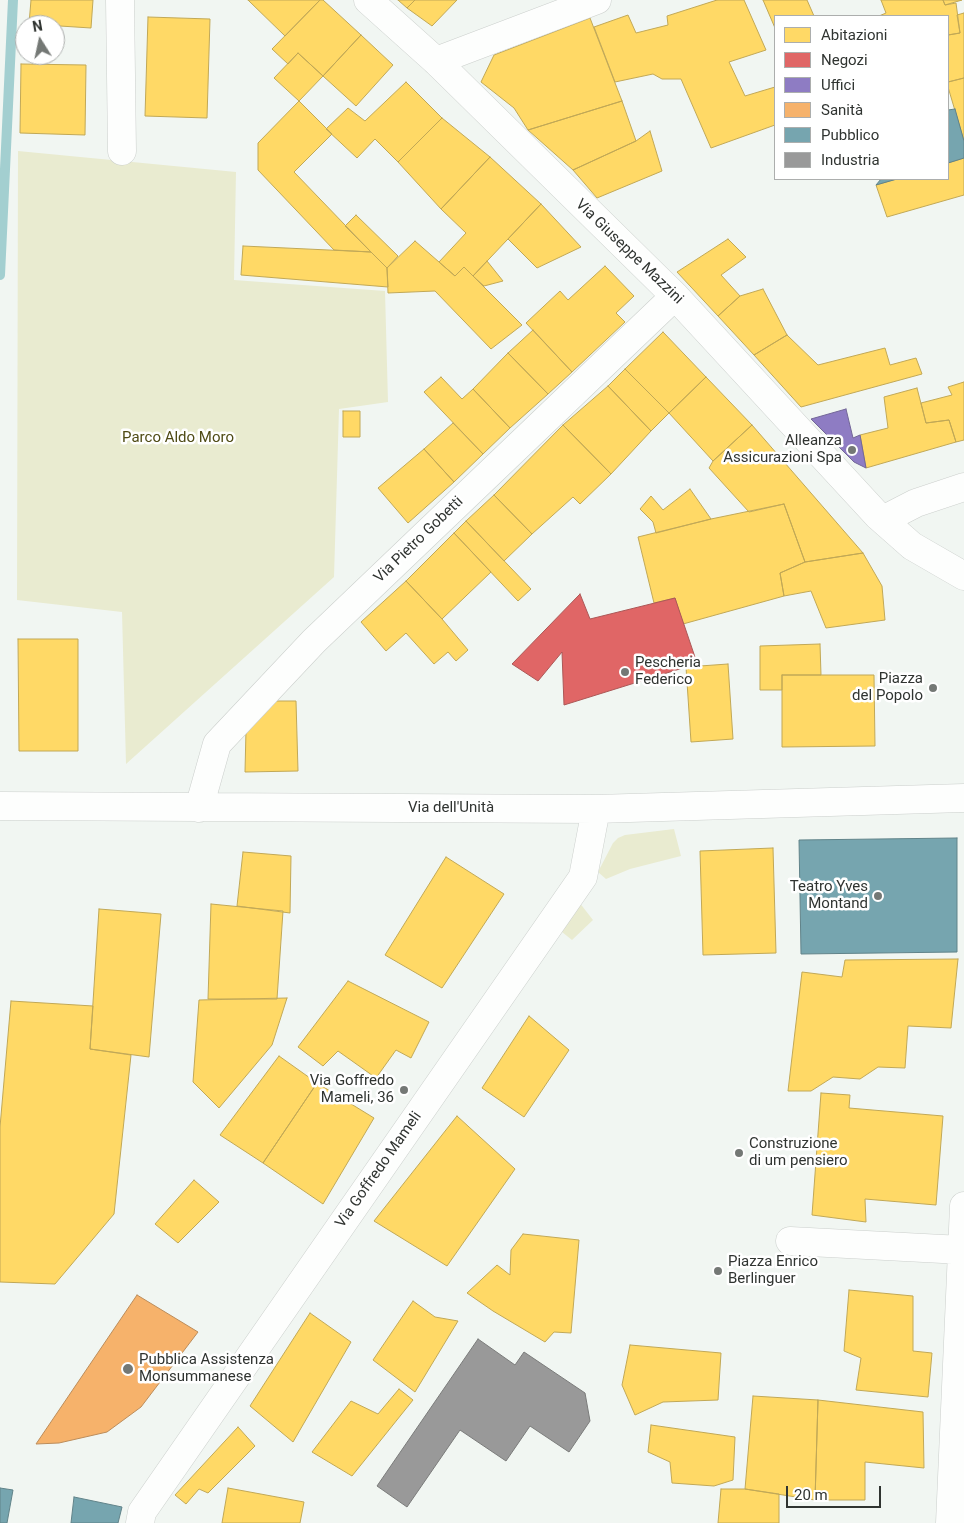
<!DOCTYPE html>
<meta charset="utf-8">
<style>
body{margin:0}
#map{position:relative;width:964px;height:1523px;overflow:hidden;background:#f1f6f2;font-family:Roboto,sans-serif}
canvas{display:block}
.legend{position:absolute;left:774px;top:15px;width:175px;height:165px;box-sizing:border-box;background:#fff;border:1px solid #acaead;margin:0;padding:6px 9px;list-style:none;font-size:15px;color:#303431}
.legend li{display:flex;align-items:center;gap:10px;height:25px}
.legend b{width:25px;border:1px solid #acaead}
.north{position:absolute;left:15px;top:15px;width:50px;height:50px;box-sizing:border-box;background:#fff;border:1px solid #acaead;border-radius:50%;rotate:350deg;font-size:14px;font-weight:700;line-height:20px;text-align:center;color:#303431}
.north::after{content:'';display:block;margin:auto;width:18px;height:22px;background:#747875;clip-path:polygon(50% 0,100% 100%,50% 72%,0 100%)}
.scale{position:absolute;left:786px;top:1486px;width:95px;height:22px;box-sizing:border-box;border:2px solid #303431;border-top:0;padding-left:6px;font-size:15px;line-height:18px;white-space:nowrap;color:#303431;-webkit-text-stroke:4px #fff;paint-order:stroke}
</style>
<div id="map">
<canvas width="964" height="1523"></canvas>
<ul class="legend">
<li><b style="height:14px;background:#ffd966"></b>Abitazioni</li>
<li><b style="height:14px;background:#e06666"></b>Negozi</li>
<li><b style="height:14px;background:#8e7cc3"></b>Uffici</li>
<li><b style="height:14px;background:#f6b26b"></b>Sanità</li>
<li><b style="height:14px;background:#76a5af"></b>Pubblico</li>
<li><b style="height:14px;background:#999"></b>Industria</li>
</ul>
<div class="north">N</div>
<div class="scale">20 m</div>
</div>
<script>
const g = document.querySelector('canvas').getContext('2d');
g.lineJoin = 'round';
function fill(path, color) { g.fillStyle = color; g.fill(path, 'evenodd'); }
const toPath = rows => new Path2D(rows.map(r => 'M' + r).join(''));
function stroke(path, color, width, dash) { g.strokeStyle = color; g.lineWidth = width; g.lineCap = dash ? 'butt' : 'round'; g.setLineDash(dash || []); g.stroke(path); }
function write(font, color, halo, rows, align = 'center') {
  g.font = font + ' Roboto,sans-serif'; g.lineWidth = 5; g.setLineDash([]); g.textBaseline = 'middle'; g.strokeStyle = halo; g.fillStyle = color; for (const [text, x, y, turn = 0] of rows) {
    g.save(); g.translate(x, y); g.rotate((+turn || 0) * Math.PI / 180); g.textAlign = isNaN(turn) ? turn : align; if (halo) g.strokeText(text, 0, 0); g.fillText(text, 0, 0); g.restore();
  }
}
fill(toPath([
 [18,151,236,172,234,280,385,291,388,402,339,409,334,577,126,764,122,612,17,600],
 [674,829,681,856,630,869,606,879,598,872,613,843,618,838,625,835],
 [579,902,593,920,572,940,562,932,564,925]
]), '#e9ebd0');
const homes = toPath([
 [31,0,93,0,91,28,29,24,31,0],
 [248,0,320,0,285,36,248,0],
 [320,0,323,0,361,35,323,76,298,53,288,64,272,49,320,0],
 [398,0,415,0,407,8,398,0],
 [415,0,457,0,432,26,407,8,415,0],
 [717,0,744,0,766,50,729,62,745,96,775,87,775,125,711,148,681,79,662,79,653,74,615,82,594,27,628,15,636,33,668,25,667,16,717,0],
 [763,0,807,0,814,16,775,16,775,28,763,0],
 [881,0,943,0,945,5,956,3,960,33,948,35,948,16,879,16,886,13,881,0],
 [943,0,962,0,945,5,943,0],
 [964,13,964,78,948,82,948,35,960,33,957,15,964,13],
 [148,17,210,19,207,118,145,116,148,17],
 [590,18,622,101,528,130,514,108,481,82,494,55,590,18],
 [361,35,393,65,356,106,323,76,361,35],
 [298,53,323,76,299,101,274,78,298,53],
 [21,64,86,65,85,135,20,133,21,64],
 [964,78,964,141,948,87,948,82,964,78],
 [406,82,442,118,398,162,375,139,357,158,326,129,348,108,365,121,406,82],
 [299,101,332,134,294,172,371,252,334,250,258,170,258,143,299,101],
 [622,101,636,141,573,170,528,130,622,101],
 [442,118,490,157,441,209,398,162,442,118],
 [650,131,662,171,597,198,573,170,636,141,650,131],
 [490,157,541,204,473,276,464,267,455,276,439,262,466,233,441,209,490,157],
 [964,158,964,195,887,217,876,185,896,179,948,179,948,163,964,158],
 [541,204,581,247,537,268,508,239,541,204],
 [356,215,398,256,387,268,345,226,356,215],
 [728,239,746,257,721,275,740,296,718,316,677,272,728,239],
 [415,241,455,276,464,267,522,325,491,349,435,291,388,293,387,268,415,241],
 [243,246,371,252,387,268,388,287,241,275,243,246],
 [487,261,503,281,484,286,473,276,487,261],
 [605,266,634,296,616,313,625,322,572,372,526,323,560,291,568,300,605,266],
 [763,289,787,335,754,355,718,316,740,296,763,289],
 [533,330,572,372,548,394,508,353,533,330],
 [663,332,706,377,669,413,625,369,663,332],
 [787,335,818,365,885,348,890,365,916,358,922,374,801,407,754,355,787,335],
 [508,353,548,394,510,428,473,389,508,353],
 [625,369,669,413,651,431,608,386,625,369],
 [441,377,462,399,473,389,510,428,483,454,424,392,441,377],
 [706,377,752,425,713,461,669,413,706,377],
 [964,382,964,440,956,442,949,420,926,423,921,403,952,395,948,387,964,382],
 [608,386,651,431,611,474,563,425,608,386],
 [917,388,926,423,949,420,956,442,866,468,860,435,888,428,884,397,917,388],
 [343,411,360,411,360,437,343,437,343,411],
 [453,423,483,454,454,482,424,449,453,423],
 [563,425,611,474,580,504,573,497,532,534,494,495,563,425],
 [752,425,863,553,805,562,784,504,749,512,709,468,713,461,752,425],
 [424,449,454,482,408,523,378,488,424,449],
 [690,489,711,519,656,533,653,522,640,509,651,496,663,510,690,489],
 [494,495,532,534,504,561,466,521,494,495],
 [784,504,805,562,780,573,784,596,683,624,675,598,654,603,638,537,711,519,784,504],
 [466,521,531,589,518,601,454,533,466,521],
 [454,533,491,572,442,619,406,581,454,533],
 [863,553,882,586,885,620,826,628,811,591,784,596,780,573,805,562,863,553],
 [406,581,442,619,468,650,456,661,448,652,434,664,406,633,386,651,361,622,406,581],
 [18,639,78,639,78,751,19,751,18,639],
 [820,644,821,675,782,675,782,690,760,690,760,646,820,644],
 [728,664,733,739,691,742,686,667,728,664],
 [782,675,874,675,875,746,782,747,782,675],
 [268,701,296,701,298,771,245,772,246,730,268,701],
 [773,848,776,953,703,955,700,851,773,848],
 [243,852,291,856,290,913,237,906,243,852],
 [446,857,504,894,442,988,385,955,446,857],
 [211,904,283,911,277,999,208,999,211,904],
 [99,909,161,914,149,1057,90,1049,99,909],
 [958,959,951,1028,908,1026,905,1068,878,1067,860,1079,833,1077,811,1091,788,1091,802,972,842,977,845,960,958,959],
 [348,981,429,1022,411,1058,396,1050,376,1078,338,1051,323,1066,298,1047,348,981],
 [287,998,272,1045,219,1108,193,1082,199,1000,287,998],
 [11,1001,93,1006,90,1049,131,1055,114,1214,55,1284,0,1282,0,1127,11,1001],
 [529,1016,569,1050,524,1117,482,1088,529,1016],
 [279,1056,317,1083,263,1163,220,1135,279,1056],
 [317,1083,374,1118,323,1204,263,1163,317,1083],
 [821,1093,850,1095,849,1108,943,1116,936,1205,865,1199,866,1222,812,1215,821,1093],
 [457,1116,515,1169,447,1266,374,1221,457,1116],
 [194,1180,219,1202,178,1243,155,1224,194,1180],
 [523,1234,579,1240,571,1333,554,1332,545,1342,493,1311,467,1293,497,1265,510,1275,511,1250,523,1234],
 [849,1290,913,1296,913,1351,932,1353,928,1397,856,1390,861,1358,844,1351,849,1290],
 [413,1301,435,1317,458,1321,415,1392,373,1360,413,1301],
 [310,1313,351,1342,293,1442,250,1406,310,1313],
 [630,1345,721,1353,718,1400,663,1402,635,1415,622,1385,630,1345],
 [399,1389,413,1400,352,1476,312,1452,351,1401,378,1414,399,1389],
 [753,1396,818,1400,815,1500,745,1489,753,1396],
 [818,1400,923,1412,924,1468,865,1462,865,1500,815,1500,818,1400],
 [651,1425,735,1437,733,1480,714,1486,672,1483,670,1462,648,1452,651,1425],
 [238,1427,255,1446,208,1493,199,1489,186,1504,175,1495,238,1427],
 [228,1488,304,1502,300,1523,222,1523,228,1488],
 [721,1489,745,1489,779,1494,779,1523,718,1523,721,1489]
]);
fill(homes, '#ffd966');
stroke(homes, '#c1a856', 1);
const shops = toPath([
 [580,594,590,619,675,598,698,666,686,667,564,705,562,652,538,681,512,664,580,594]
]);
fill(shops, '#e06666');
stroke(shops, '#ab5756', 1);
const offices = toPath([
 [846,409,853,438,860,435,866,468,854,462,811,419,846,409]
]);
fill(offices, '#8e7cc3');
stroke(offices, '#726697', 1);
const health = toPath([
 [137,1295,198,1332,141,1407,107,1432,59,1443,36,1444,137,1295]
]);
fill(health, '#f6b26b');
stroke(health, '#bb8c5a', 1);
const public = toPath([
 [955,109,964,141,964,158,948,163,948,110,955,109],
 [881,179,897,179,876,185,881,179],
 [957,838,957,952,801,954,799,840,957,838],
 [0,1488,13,1490,7,1523,0,1523,0,1488],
 [74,1497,122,1507,118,1523,71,1523,74,1497]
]);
fill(public, '#76a5af');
stroke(public, '#618389', 1);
const industry = toPath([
 [478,1339,515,1365,524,1352,585,1393,590,1421,569,1452,530,1426,506,1461,460,1430,407,1507,377,1486,478,1339]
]);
fill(industry, '#999');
stroke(industry, '#7a7b7a', 1);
stroke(toPath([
 [0,275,13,0]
]), '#a3cfd0', 10);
const minor = toPath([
 [120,0,122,151],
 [368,0,436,61,675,296,878,516,912,546,964,576],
 [436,61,597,0],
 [883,520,916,503,964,487],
 [0,806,596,809,964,798],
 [199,808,217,744,314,641,675,296],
 [790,1241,962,1250],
 [140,1523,142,1512,583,877,596,809],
 [950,1523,964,1206]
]);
stroke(minor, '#cbcfcc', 29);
stroke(minor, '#fdfefd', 28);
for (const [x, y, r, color] of [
 [852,450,5,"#747875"],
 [625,672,5,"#747875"],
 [933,688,5,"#747875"],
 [878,896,5,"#747875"],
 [404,1090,5,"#747875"],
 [739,1153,5,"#747875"],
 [718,1271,5,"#747875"],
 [128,1369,6,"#747875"]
]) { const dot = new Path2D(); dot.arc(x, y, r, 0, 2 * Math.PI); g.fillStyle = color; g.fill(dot); stroke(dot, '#fff', 2); }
write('15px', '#303431', '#fff', [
 ["Via Giuseppe Mazzini",629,252,44],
 ["Via Pietro Gobetti",419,540,-44],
 ["Via dell'Unità",451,808],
 ["Via Goffredo Mameli",379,1170,-55]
]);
write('15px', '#4f4b15', '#fff', [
 ["Parco Aldo Moro",178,438]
]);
write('15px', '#303431', '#fff', [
 ["Alleanza",842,441],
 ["Assicurazioni Spa",842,458],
 ["Pescheria",635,663,"left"],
 ["Federico",635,680,"left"],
 ["Piazza",923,679],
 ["del Popolo",923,696],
 ["Teatro Yves",868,887],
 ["Montand",868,904],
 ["Via Goffredo",394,1081],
 ["Mameli, 36",394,1098],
 ["Construzione",749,1144,"left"],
 ["di um pensiero",749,1161,"left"],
 ["Piazza Enrico",728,1262,"left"],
 ["Berlinguer",728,1279,"left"],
 ["Pubblica Assistenza",139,1360,"left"],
 ["Monsummanese",139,1377,"left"]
], 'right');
</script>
